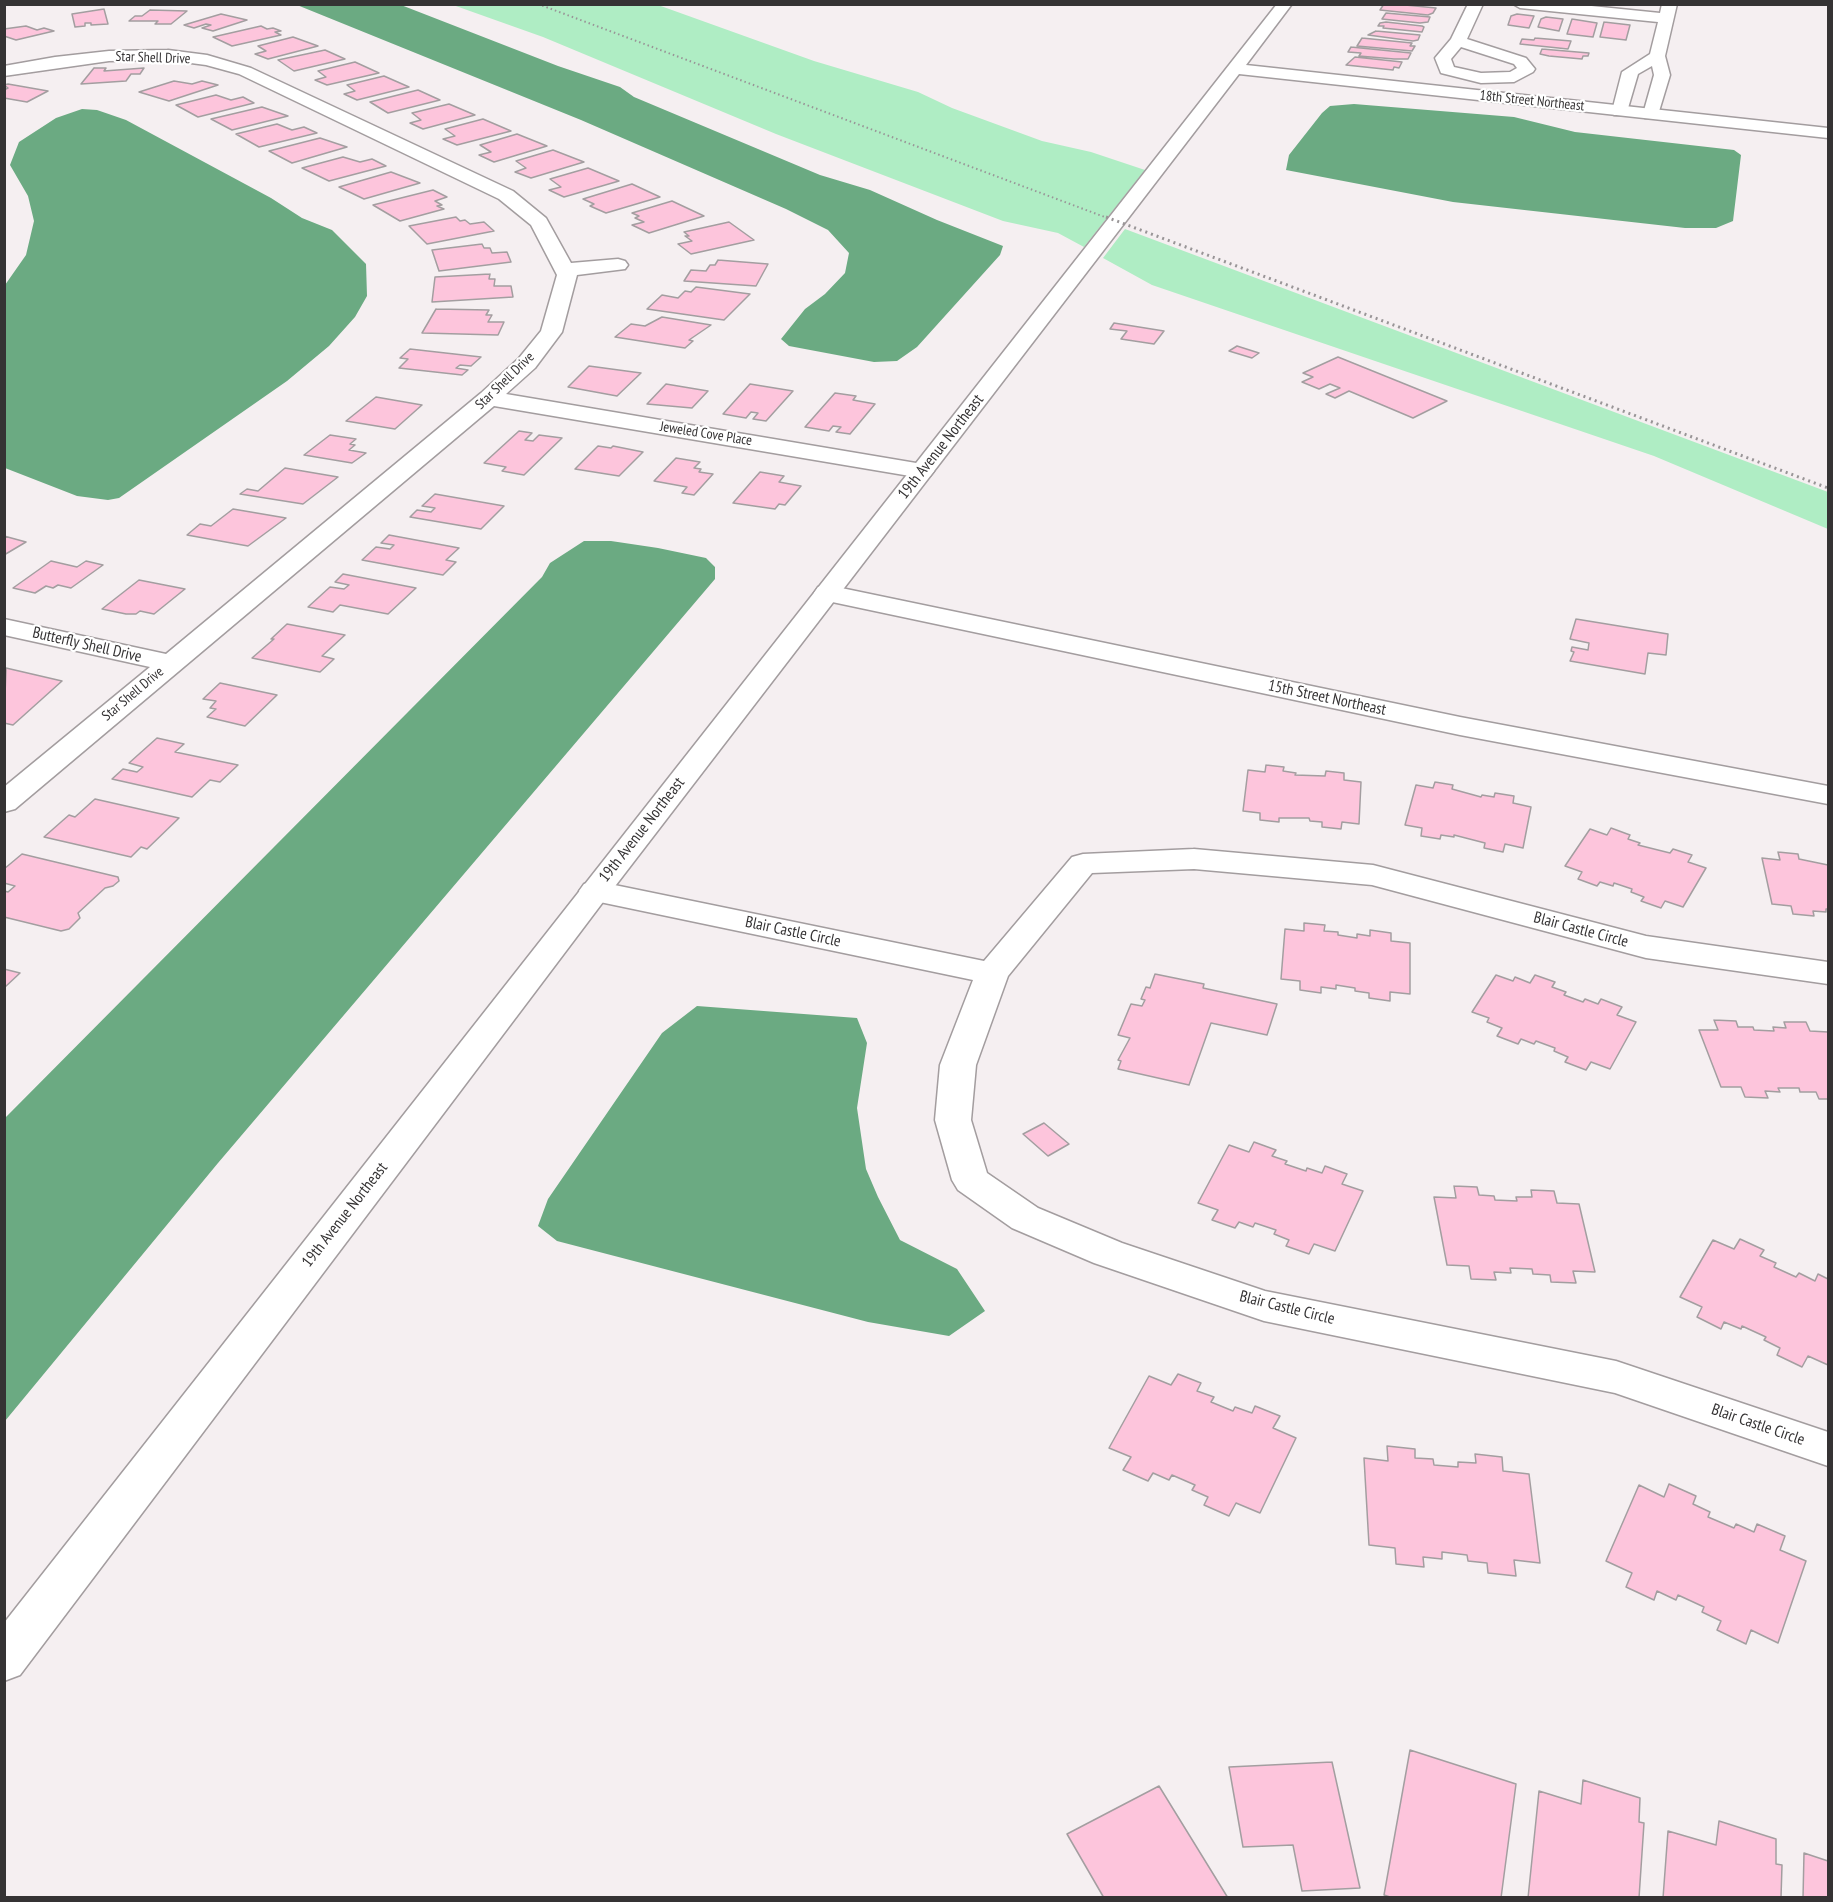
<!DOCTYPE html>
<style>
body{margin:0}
#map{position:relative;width:1833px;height:1902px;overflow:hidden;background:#f5eff1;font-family:"PT Sans Narrow",sans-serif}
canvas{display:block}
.frame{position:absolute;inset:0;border:6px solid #353334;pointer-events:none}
</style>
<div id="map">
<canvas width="1833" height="1902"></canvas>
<div class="frame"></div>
</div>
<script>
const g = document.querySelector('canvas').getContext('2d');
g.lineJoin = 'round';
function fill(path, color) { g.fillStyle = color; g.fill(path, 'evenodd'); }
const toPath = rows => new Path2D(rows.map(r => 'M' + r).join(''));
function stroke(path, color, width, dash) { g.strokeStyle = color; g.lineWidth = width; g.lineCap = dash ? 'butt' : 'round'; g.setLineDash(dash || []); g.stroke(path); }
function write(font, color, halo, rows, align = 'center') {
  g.font = font + ' "PT Sans Narrow",sans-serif'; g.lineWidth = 4.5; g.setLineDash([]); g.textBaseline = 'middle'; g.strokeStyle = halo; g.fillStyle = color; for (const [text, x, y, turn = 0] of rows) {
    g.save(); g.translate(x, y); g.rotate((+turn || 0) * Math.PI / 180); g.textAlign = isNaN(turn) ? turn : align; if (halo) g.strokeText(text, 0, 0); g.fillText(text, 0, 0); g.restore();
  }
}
fill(toPath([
 [453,5,658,5,814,61,918,92,952,108,1042,141,1091,152,1145,170,1084,247,1058,233,1003,221,776,134,543,37],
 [1125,229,1828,492,1828,529,1654,456,1152,285,1103,258]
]), '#afedc4');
fill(toPath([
 [297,5,401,5,558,66,620,87,634,97,820,175,870,190,937,220,1003,246,1000,255,917,347,897,361,874,362,789,346,781,339,805,309,825,294,845,273,849,253,828,230,786,209,581,120],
 [1354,104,1514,117,1575,132,1734,150,1741,155,1733,221,1716,228,1685,228,1453,202,1286,170,1289,155,1322,113,1330,106],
 [82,109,97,110,126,120,271,198,302,218,332,230,366,264,367,296,355,317,329,346,287,381,119,498,108,500,77,496,5,468,5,285,26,255,34,221,28,196,10,165,19,142,56,118],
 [584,541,611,541,658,548,706,558,715,567,715,579,218,1163,5,1421,5,1118,542,577,550,563],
 [697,1006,857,1018,867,1043,857,1108,866,1169,878,1197,900,1240,957,1269,985,1311,949,1336,868,1322,557,1241,538,1226,548,1199,662,1033]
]), '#6baa82');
const building = toPath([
 [1384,4,1395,4,1436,8,1433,13,1428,15,1380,10,1384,4],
 [104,9,108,24,91,25,91,23,85,23,85,26,75,27,72,14,104,9],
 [150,10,187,11,171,24,155,24,158,21,129,21,135,16,142,16,150,10],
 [1386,13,1430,17,1428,22,1420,23,1382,19,1386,13],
 [221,14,247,20,213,31,202,28,211,25,206,24,194,28,184,25,221,14],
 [1517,14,1534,16,1529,28,1508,25,1511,16,1517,14],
 [1546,17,1563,19,1559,31,1538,27,1541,19,1546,17],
 [1572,19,1597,23,1593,37,1567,34,1572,19],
 [1386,22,1422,26,1424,27,1422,32,1383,28,1384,26,1378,26,1380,23,1386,22],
 [1604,22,1630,25,1626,40,1600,37,1604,22],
 [26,26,37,30,44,28,54,31,16,40,4,36,4,29,26,26],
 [261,26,267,29,273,28,281,31,275,32,281,35,232,46,213,37,261,26],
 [1376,31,1420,35,1418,40,1413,41,1368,35,1376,31],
 [293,37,318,46,268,59,255,54,266,51,258,46,293,37],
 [1362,38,1412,43,1410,46,1415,46,1412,51,1357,46,1362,38],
 [1535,38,1571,41,1568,49,1520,44,1522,39,1534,40,1535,38],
 [1351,47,1411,53,1408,59,1394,59,1359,56,1361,53,1348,52,1351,47],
 [1542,49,1589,53,1588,56,1583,56,1582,59,1549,56,1540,54,1542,49],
 [325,50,345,59,294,71,278,60,325,50],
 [1355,57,1402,62,1399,68,1394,67,1393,70,1346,65,1355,57],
 [355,62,379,73,327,85,315,80,326,77,318,71,355,62],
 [94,68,106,68,104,71,144,68,140,74,131,74,126,81,81,84,94,68],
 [384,76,409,87,357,100,344,94,355,91,347,85,384,76],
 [174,81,192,84,202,81,218,85,169,101,139,92,174,81],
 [8,84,48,91,27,102,4,98,4,90,8,88,4,85,8,84],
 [418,90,440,100,388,113,370,102,418,90],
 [216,95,231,100,243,97,254,103,198,117,176,105,216,95],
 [449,104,475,115,423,129,410,123,421,120,412,113,449,104],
 [262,107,288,116,232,130,211,119,262,107],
 [483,119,511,131,457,145,443,139,455,136,445,129,483,119],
 [277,124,292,130,304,127,317,133,259,147,236,134,277,124],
 [517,134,547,146,494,162,479,155,491,152,480,145,517,134],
 [320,138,347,147,292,163,269,151,320,138],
 [553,150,584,162,531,178,515,172,526,168,516,161,553,150],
 [343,157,360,162,372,159,386,166,329,181,302,168,343,157],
 [588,168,619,181,564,197,549,190,561,187,550,179,588,168],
 [391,172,420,183,364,199,339,187,391,172],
 [632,184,660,197,606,213,590,206,594,204,583,199,632,184],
 [433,190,447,197,435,201,442,205,437,206,444,209,400,221,373,205,433,190],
 [672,201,704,216,649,233,632,225,644,222,635,218,639,216,632,213,672,201],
 [456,217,460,221,465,220,470,224,484,222,494,231,427,244,409,226,456,217],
 [729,222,754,240,691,254,678,244,692,241,685,236,689,236,684,232,729,222],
 [482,244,484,248,490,248,492,253,507,252,511,262,439,271,432,250,482,244],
 [718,260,768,264,756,286,684,281,691,270,706,271,710,265,715,265,718,260],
 [490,274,489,279,495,279,494,286,511,286,513,297,432,302,435,277,490,274],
 [696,287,750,294,724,320,647,309,662,295,678,298,685,291,691,292,696,287],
 [436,309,489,310,486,315,492,315,488,322,504,322,498,335,422,333,436,309],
 [662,317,711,325,689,340,693,341,685,348,615,337,631,324,645,326,662,317],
 [1114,323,1164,331,1154,344,1121,339,1127,331,1110,329,1114,323],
 [1237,346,1259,353,1252,358,1229,351,1237,346],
 [410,349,481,357,471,366,460,365,456,368,468,370,462,375,399,368,408,359,400,358,410,349],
 [1338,357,1447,401,1413,418,1349,391,1335,398,1326,394,1340,388,1330,384,1319,389,1302,382,1313,377,1303,373,1338,357],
 [589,366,641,373,617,396,568,387,589,366],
 [666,384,708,391,692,408,647,404,666,384],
 [750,384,793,391,766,421,753,419,758,413,751,412,746,418,723,414,750,384],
 [835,393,856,396,853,400,875,404,850,434,836,432,841,427,833,426,829,431,805,427,835,393],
 [376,397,422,405,395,429,346,421,376,397],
 [519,431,532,433,525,440,533,441,539,435,562,438,524,475,502,471,506,467,484,463,519,431],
 [330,435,356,439,350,444,355,445,349,450,366,453,352,463,304,455,330,435],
 [598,446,611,448,613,446,643,452,619,476,575,469,598,446],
 [676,458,700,462,694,468,701,469,699,472,713,474,694,495,682,493,687,487,654,481,676,458],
 [285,468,338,477,303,504,240,494,247,489,258,491,285,468],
 [760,472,784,476,779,482,801,486,785,505,779,504,775,509,733,503,760,472],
 [435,494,504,506,481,529,410,517,417,510,431,512,435,508,422,506,435,494],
 [233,509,286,518,248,546,187,535,200,524,211,526,233,509],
 [389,535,459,548,446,560,456,562,443,575,362,560,376,547,390,549,394,545,381,543,389,535],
 [4,536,26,542,4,555,4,536],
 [51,561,77,567,86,561,103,565,71,588,58,585,53,588,46,586,35,593,13,588,51,561],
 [343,574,416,588,388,614,340,605,333,612,308,607,330,587,344,589,349,585,335,582,343,574],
 [139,580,185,589,154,614,140,611,136,614,126,614,102,609,139,580],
 [1576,619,1668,634,1666,655,1648,653,1645,674,1570,661,1574,652,1571,651,1572,647,1588,650,1589,643,1570,639,1576,619],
 [287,624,345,635,322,656,334,659,320,672,252,658,274,639,271,639,287,624],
 [6,668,62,681,13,725,4,723,6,668],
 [220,683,277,695,245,726,207,717,216,709,210,708,216,701,203,699,220,683],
 [157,738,184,744,175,752,238,765,220,782,210,780,192,797,112,779,123,769,137,772,143,767,129,763,157,738],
 [1266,765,1284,767,1283,771,1296,773,1295,775,1325,776,1326,771,1344,773,1344,780,1361,782,1359,824,1342,822,1341,829,1322,827,1322,822,1310,821,1309,818,1279,818,1279,822,1260,820,1260,813,1243,811,1248,770,1265,772,1266,765],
 [1435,782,1453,785,1452,789,1481,797,1482,795,1494,797,1495,793,1514,796,1513,803,1531,807,1523,848,1505,844,1503,852,1484,848,1485,843,1454,835,1454,837,1441,835,1440,839,1421,836,1422,828,1405,825,1416,785,1433,788,1435,782],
 [95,799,179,818,147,849,141,847,131,857,44,837,69,815,75,817,95,799],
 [1611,828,1630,835,1628,839,1640,843,1638,845,1670,853,1673,849,1692,855,1688,862,1706,868,1683,907,1665,901,1661,908,1641,901,1644,897,1631,892,1632,889,1614,883,1613,886,1600,882,1597,886,1578,879,1582,872,1565,866,1590,829,1607,835,1611,828],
 [1778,852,1798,854,1799,859,1828,865,1828,909,1826,909,1826,912,1813,911,1814,916,1793,914,1791,906,1772,904,1762,858,1780,860,1778,852],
 [22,854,118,877,119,881,113,886,105,888,78,913,80,918,69,929,61,931,4,917,4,891,8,892,15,886,4,883,4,869,22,854],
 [1304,923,1325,925,1324,931,1338,932,1338,935,1357,938,1357,934,1370,936,1370,930,1391,933,1391,941,1410,943,1410,994,1390,992,1390,1001,1369,998,1369,993,1355,991,1355,988,1336,985,1336,989,1321,987,1321,993,1300,990,1300,981,1281,979,1285,929,1304,931,1304,923],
 [4,969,20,973,4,988,4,969],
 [1155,974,1204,984,1203,988,1277,1004,1267,1035,1211,1023,1189,1085,1118,1069,1121,1061,1118,1060,1130,1038,1118,1035,1131,1004,1142,1006,1145,1000,1141,999,1146,987,1150,988,1155,974],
 [1496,975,1513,981,1515,977,1530,983,1535,975,1555,982,1552,987,1566,992,1564,995,1583,1002,1585,999,1598,1004,1601,999,1622,1007,1617,1015,1636,1022,1610,1069,1591,1062,1586,1070,1565,1062,1568,1057,1554,1051,1555,1048,1536,1041,1534,1044,1521,1039,1518,1044,1497,1036,1502,1028,1487,1022,1489,1018,1472,1012,1496,975],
 [1714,1020,1736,1021,1738,1027,1753,1027,1754,1030,1774,1031,1773,1027,1786,1028,1784,1022,1806,1022,1810,1031,1828,1032,1828,1099,1819,1099,1816,1092,1800,1092,1799,1088,1778,1088,1780,1092,1765,1091,1768,1098,1745,1097,1741,1087,1721,1087,1699,1030,1718,1030,1714,1020],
 [1044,1123,1069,1144,1048,1156,1023,1134,1044,1123],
 [1254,1142,1276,1150,1272,1156,1287,1161,1285,1164,1306,1171,1307,1168,1322,1173,1325,1166,1347,1174,1342,1184,1363,1191,1335,1251,1314,1244,1309,1254,1286,1246,1289,1240,1274,1234,1276,1230,1255,1223,1253,1227,1239,1222,1235,1228,1212,1220,1218,1210,1198,1203,1229,1145,1249,1152,1254,1142],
 [1454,1186,1477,1187,1479,1195,1494,1196,1495,1200,1517,1201,1516,1197,1532,1197,1531,1190,1554,1191,1557,1203,1579,1204,1595,1272,1573,1271,1576,1283,1551,1282,1550,1275,1533,1274,1532,1269,1510,1268,1511,1273,1494,1272,1496,1280,1471,1279,1469,1266,1447,1265,1434,1197,1456,1198,1454,1186],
 [1740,1239,1764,1250,1760,1256,1776,1263,1774,1267,1796,1277,1799,1273,1815,1281,1818,1274,1828,1279,1828,1365,1808,1356,1802,1367,1777,1355,1780,1348,1764,1340,1766,1337,1742,1326,1741,1329,1724,1322,1721,1329,1697,1317,1702,1307,1680,1297,1713,1240,1734,1249,1740,1239],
 [1178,1374,1201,1383,1197,1391,1214,1397,1211,1402,1233,1411,1235,1407,1252,1413,1255,1406,1280,1416,1273,1428,1296,1438,1260,1513,1236,1503,1229,1516,1204,1505,1208,1497,1192,1490,1195,1485,1172,1475,1169,1480,1153,1473,1148,1481,1123,1470,1131,1457,1109,1448,1149,1376,1171,1385,1178,1374],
 [1387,1446,1415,1449,1415,1458,1433,1459,1434,1465,1458,1467,1458,1462,1476,1463,1475,1454,1502,1457,1503,1471,1529,1474,1540,1563,1514,1560,1516,1576,1488,1573,1487,1563,1468,1561,1467,1555,1442,1552,1442,1559,1423,1557,1424,1567,1396,1564,1395,1548,1369,1545,1364,1458,1388,1461,1387,1446],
 [1669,1484,1696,1496,1693,1504,1710,1512,1708,1517,1734,1528,1736,1524,1754,1532,1757,1524,1785,1536,1780,1550,1806,1561,1778,1643,1751,1630,1746,1644,1717,1630,1721,1621,1702,1612,1704,1607,1678,1595,1676,1600,1657,1591,1654,1600,1626,1587,1632,1573,1606,1561,1639,1485,1664,1497,1669,1484],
 [1410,1750,1516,1784,1501,1898,1393,1898,1384,1895,1410,1750],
 [1332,1762,1360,1888,1302,1891,1293,1845,1243,1847,1229,1767,1332,1762],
 [1583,1780,1640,1798,1639,1822,1644,1823,1639,1898,1528,1898,1539,1791,1581,1804,1583,1780],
 [1159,1786,1228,1898,1104,1898,1067,1834,1159,1786],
 [1719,1821,1776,1839,1776,1864,1782,1865,1781,1898,1663,1898,1668,1831,1716,1845,1719,1821],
 [1804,1853,1828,1861,1828,1898,1803,1898,1804,1853]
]);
fill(building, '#fdc5dc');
stroke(building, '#a39ea0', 1.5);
const minor = toPath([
 [1468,4,1483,4,1467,39,1526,58,1535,69,1533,72,1514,82,1481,83,1441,73,1435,58,1451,39,1468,4],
 [1461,47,1514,64,1517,68,1510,72,1481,73,1454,67,1451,59,1461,47],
 [1513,4,1572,4,1660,13,1662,4,1677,4,1665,56,1670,75,1657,118,1645,118,1643,114,1654,75,1652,66,1638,74,1626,115,1614,115,1612,111,1622,72,1650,54,1658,22,1520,8,1513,4],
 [168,50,207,55,251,68,513,191,546,218,571,263,618,259,625,261,628,265,625,269,577,275,562,332,535,368,506,394,922,464,930,466,934,471,930,476,922,478,494,406,15,809,4,812,4,787,150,667,4,635,4,619,166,654,481,393,519,358,541,331,557,275,531,225,499,199,239,74,206,65,168,60,109,61,4,76,4,66,55,57,109,51,168,50],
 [827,585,1460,717,1828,786,1828,804,1460,735,818,599,814,593,818,587,827,585],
 [1194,849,1373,865,1646,936,1828,962,1828,984,1646,958,1372,885,1194,869,1092,873,1008,976,976,1065,971,1120,987,1173,1038,1208,1122,1243,1265,1291,1616,1361,1828,1432,1828,1466,1615,1393,1264,1321,1094,1263,1012,1228,958,1190,952,1180,935,1120,940,1065,973,980,595,901,584,898,579,891,584,884,595,881,984,961,1072,857,1083,854,1194,849]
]);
const tertiary = toPath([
 [1277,4,1292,4,1246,65,1828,128,1828,138,1239,74,606,898,20,1675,4,1681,4,1623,1277,4]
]);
stroke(minor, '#a39d9f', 3);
stroke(tertiary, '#a39d9f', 3);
fill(minor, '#fff');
fill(tertiary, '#fff');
stroke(toPath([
 [538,4,1110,219]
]), '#999597', 2, [1.5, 3]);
stroke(toPath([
 [1106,217,1828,488]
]), '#999597', 3, [2, 4]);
write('14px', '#353334', '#fff', [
 ["Star Shell Drive",153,58,2],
 ["18th Street Northeast",1532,101,6],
 ["Star Shell Drive",505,381,-44],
 ["Jeweled Cove Place",706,434,9],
 ["Star Shell Drive",133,694,-40]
]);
write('16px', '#353334', '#fff', [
 ["19th Avenue Northeast",941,447,-52],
 ["Butterfly Shell Drive",87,645,13],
 ["15th Street Northeast",1327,698,12],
 ["19th Avenue Northeast",642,830,-52],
 ["Blair Castle Circle",1581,930,15],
 ["Blair Castle Circle",793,932,12],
 ["19th Avenue Northeast",345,1215,-52],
 ["Blair Castle Circle",1287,1308,14],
 ["Blair Castle Circle",1758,1425,19]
]);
</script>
